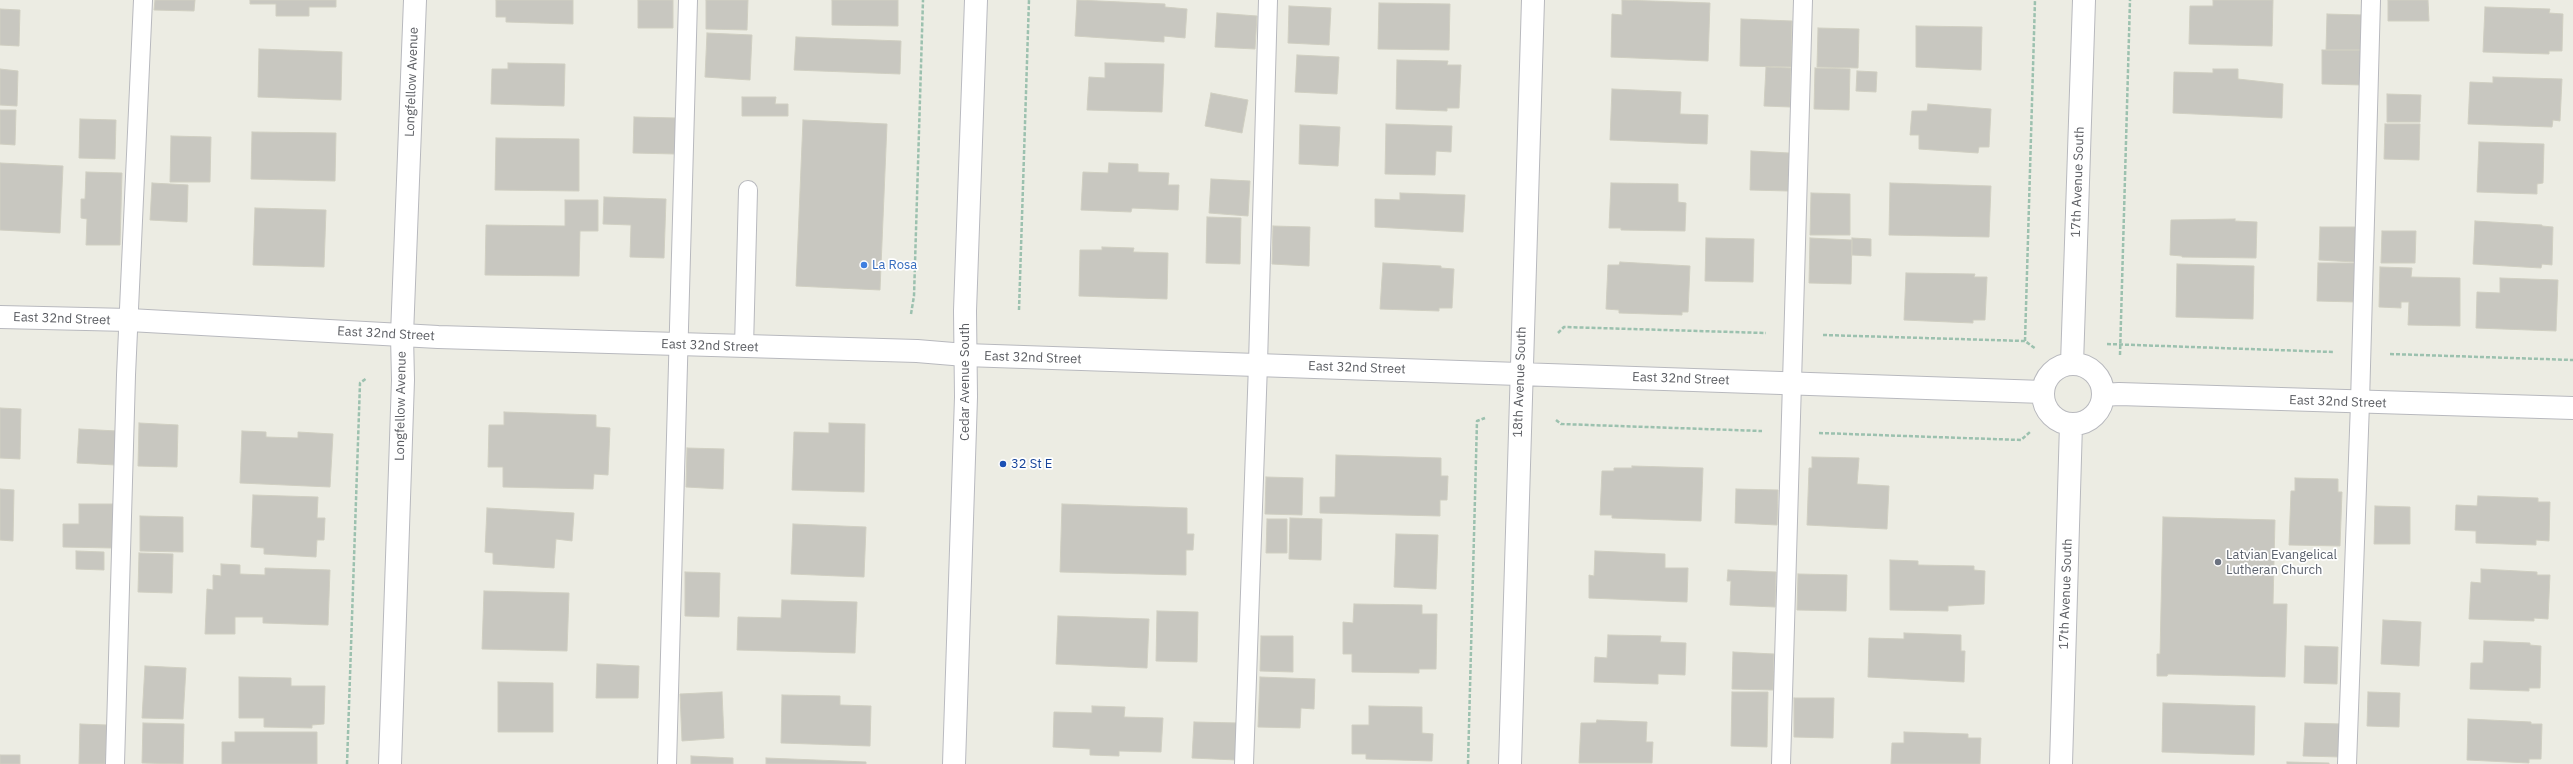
<!DOCTYPE html>
<style>
body{margin:0}
canvas{display:block;background:#ecece3}
</style>
<canvas width="2573" height="764"></canvas>
<script>
const g = document.querySelector('canvas').getContext('2d');
g.lineJoin = 'round';
function fill(path, color) { g.fillStyle = color; g.fill(path, 'evenodd'); }
const toPath = rows => new Path2D(rows.map(r => 'M' + r).join(''));
function stroke(path, color, width, dash) { g.strokeStyle = color; g.lineWidth = width; g.lineCap = dash ? 'butt' : 'round'; g.setLineDash(dash || []); g.stroke(path); }
function write(font, color, halo, rows, align = 'center') {
  g.font = font + ' "IBM Plex Sans",sans-serif'; g.lineWidth = 3.5; g.setLineDash([]); g.textBaseline = 'middle'; g.strokeStyle = halo; g.fillStyle = color; for (const [text, x, y, turn = 0] of rows) {
    g.save(); g.translate(x, y); g.rotate((+turn || 0) * Math.PI / 180); g.textAlign = isNaN(turn) ? turn : align; if (halo) g.strokeText(text, 0, 0); g.fillText(text, 0, 0); g.restore();
  }
}
const building = toPath([
 [155,0,195,0,194,11,154,10,155,0],
 [250,0,336,0,336,7,309,7,309,16,276,16,276,4,250,4,250,0],
 [496,0,573,0,573,24,506,22,506,17,496,17,496,0],
 [638,0,673,0,673,28,638,28,638,0],
 [706,0,748,0,747,30,706,29,706,0],
 [832,0,898,0,898,26,832,25,832,0],
 [1077,0,1165,4,1165,7,1187,9,1185,38,1164,36,1164,42,1075,36,1077,0],
 [1622,0,1710,3,1708,61,1611,57,1612,14,1622,15,1622,0],
 [2213,0,2273,0,2272,46,2189,44,2190,6,2213,6,2213,0],
 [2388,0,2428,0,2429,21,2388,21,2388,0],
 [1379,3,1450,4,1449,50,1378,49,1379,3],
 [1289,6,1331,8,1329,45,1288,43,1289,6],
 [2485,7,2550,9,2549,13,2563,14,2562,51,2549,51,2549,54,2483,52,2485,7],
 [0,9,20,10,19,46,0,45,0,9],
 [1217,13,1257,16,1255,49,1215,47,1217,13],
 [2327,14,2363,15,2363,50,2326,50,2327,14],
 [1741,19,1792,21,1791,67,1740,66,1741,19],
 [1916,26,1982,27,1981,70,1916,67,1916,26],
 [1818,28,1859,29,1858,68,1817,67,1818,28],
 [707,33,752,35,750,80,705,77,707,33],
 [796,37,901,41,900,74,794,70,796,37],
 [259,49,342,52,341,100,258,97,259,49],
 [2322,50,2363,50,2362,85,2322,84,2322,50],
 [1297,55,1339,57,1337,94,1295,92,1297,55],
 [1397,60,1448,61,1447,65,1461,65,1459,108,1447,108,1447,111,1396,109,1397,60],
 [508,63,565,64,564,106,491,104,492,69,508,69,508,63],
 [1105,63,1164,64,1162,112,1087,110,1089,77,1105,78,1105,63],
 [1766,67,1791,68,1790,107,1764,106,1766,67],
 [1815,68,1850,69,1849,110,1814,109,1815,68],
 [0,69,18,71,17,106,0,105,0,69],
 [2213,69,2238,69,2238,79,2283,84,2282,118,2173,113,2174,72,2213,73,2213,69],
 [1857,71,1877,72,1876,92,1856,91,1857,71],
 [2493,77,2562,79,2560,121,2553,120,2552,127,2468,124,2470,82,2493,83,2493,77],
 [1612,89,1681,92,1680,114,1708,115,1707,144,1610,140,1612,89],
 [1211,93,1248,100,1242,133,1205,126,1211,93],
 [2387,94,2421,95,2420,122,2387,122,2387,94],
 [742,97,776,97,775,104,788,104,788,116,742,116,742,97],
 [1928,104,1991,109,1989,147,1979,147,1978,153,1919,149,1919,135,1910,135,1912,111,1927,111,1928,104],
 [0,110,16,110,15,145,0,144,0,110],
 [634,117,676,118,675,154,633,153,634,117],
 [80,119,116,120,115,159,79,158,80,119],
 [803,120,887,124,880,290,796,286,803,120],
 [1386,124,1452,126,1451,152,1436,151,1435,175,1385,174,1386,124],
 [2385,124,2420,124,2419,160,2384,159,2385,124],
 [1300,125,1340,127,1338,166,1299,164,1300,125],
 [252,132,336,133,335,181,251,179,252,132],
 [171,136,211,137,210,182,170,182,171,136],
 [496,138,579,139,579,191,495,190,496,138],
 [2479,142,2544,144,2543,183,2537,184,2537,194,2477,192,2479,142],
 [1751,151,1789,153,1788,191,1750,190,1751,151],
 [0,163,63,166,60,233,0,230,0,163],
 [1109,163,1138,164,1138,172,1169,173,1168,185,1179,185,1178,210,1132,208,1131,212,1081,210,1083,172,1108,173,1109,163],
 [86,172,122,173,120,245,86,245,87,219,81,218,81,199,85,199,86,172],
 [1211,179,1250,181,1248,216,1209,213,1211,179],
 [152,183,188,185,187,222,150,220,152,183],
 [1611,183,1678,184,1678,202,1686,203,1685,231,1621,230,1621,228,1609,228,1611,183],
 [1890,183,1991,186,1989,237,1889,235,1890,183],
 [1400,193,1465,195,1463,232,1375,227,1375,199,1400,200,1400,193],
 [1811,193,1850,194,1850,235,1810,235,1811,193],
 [604,197,666,199,664,258,630,257,631,225,603,224,604,197],
 [565,200,598,200,598,231,580,231,579,276,485,275,486,225,565,226,565,200],
 [255,208,326,210,324,267,253,265,255,208],
 [1207,217,1241,218,1240,264,1206,263,1207,217],
 [2235,219,2235,221,2257,222,2256,258,2182,257,2182,256,2170,255,2171,220,2235,219],
 [2475,221,2542,225,2542,226,2553,227,2552,265,2542,264,2541,268,2473,264,2475,221],
 [1273,226,1310,227,1309,266,1272,264,1273,226],
 [2320,227,2356,227,2355,262,2319,260,2320,227],
 [2382,231,2416,231,2415,263,2381,263,2382,231],
 [1706,238,1754,239,1753,282,1705,281,1706,238],
 [1810,238,1852,240,1851,284,1809,283,1810,238],
 [1852,238,1871,239,1871,256,1852,255,1852,238],
 [1102,247,1134,248,1133,252,1168,253,1167,299,1079,296,1080,250,1102,250,1102,247],
 [1620,262,1690,266,1688,312,1682,312,1682,315,1619,313,1619,310,1606,309,1608,265,1619,265,1620,262],
 [1383,263,1441,266,1441,268,1454,269,1452,308,1439,308,1439,311,1380,309,1383,263],
 [2318,263,2356,263,2355,302,2317,301,2318,263],
 [2177,264,2254,266,2253,319,2176,317,2177,264],
 [2380,267,2412,268,2411,277,2460,278,2460,326,2408,325,2409,302,2401,302,2401,308,2379,307,2380,267],
 [1906,273,1975,274,1974,277,1987,277,1985,320,1973,320,1973,323,1904,320,1906,273],
 [2500,278,2558,280,2556,331,2476,328,2477,292,2500,293,2500,278],
 [0,408,21,409,20,459,0,458,0,408],
 [504,412,596,415,596,427,610,428,608,475,594,474,593,489,503,487,503,467,488,467,489,425,504,425,504,412],
 [139,423,178,425,177,467,138,466,139,423],
 [829,423,865,424,864,492,792,490,794,432,829,433,829,423],
 [79,429,117,431,115,465,77,463,79,429],
 [242,431,266,432,266,437,298,438,298,432,333,434,330,487,240,483,242,431],
 [687,448,724,449,723,489,686,487,687,448],
 [1336,455,1441,458,1441,476,1448,476,1447,500,1440,500,1440,516,1320,513,1320,497,1335,497,1336,455],
 [1812,457,1859,458,1857,484,1889,486,1887,529,1807,525,1809,468,1812,468,1812,457],
 [1632,466,1703,468,1701,521,1612,518,1612,515,1600,515,1602,471,1614,471,1614,468,1632,468,1632,466],
 [1266,477,1303,478,1302,515,1265,514,1266,477],
 [2295,478,2338,479,2338,492,2342,492,2340,546,2289,545,2291,491,2295,491,2295,478],
 [0,489,14,490,13,541,0,540,0,489],
 [1736,489,1778,490,1777,525,1735,523,1736,489],
 [253,495,318,497,317,518,325,518,324,540,317,540,316,557,264,554,264,548,251,547,253,495],
 [2478,496,2538,498,2538,502,2550,502,2549,541,2536,540,2536,545,2476,543,2476,531,2455,530,2456,505,2477,506,2478,496],
 [79,504,113,504,112,548,63,547,63,524,79,524,79,504],
 [1062,504,1187,508,1187,534,1194,534,1193,550,1186,550,1186,575,1060,572,1062,504],
 [2375,506,2410,507,2410,544,2374,544,2375,506],
 [487,508,574,513,572,541,556,539,554,568,493,564,493,553,485,552,487,508],
 [140,516,183,517,183,552,140,551,140,516],
 [2163,517,2275,520,2273,604,2287,604,2285,677,2168,674,2167,676,2157,676,2157,654,2160,654,2163,517],
 [1290,518,1322,519,1321,560,1289,559,1290,518],
 [1267,519,1287,519,1287,553,1266,553,1267,519],
 [793,524,866,527,864,577,791,574,793,524],
 [1396,534,1438,535,1436,589,1394,587,1396,534],
 [76,551,104,552,104,570,76,569,76,551],
 [1595,551,1665,554,1665,568,1688,568,1687,602,1589,598,1589,575,1594,576,1595,551],
 [139,553,173,554,172,593,138,592,139,553],
 [1890,560,1918,561,1918,565,1974,566,1974,570,1985,571,1984,604,1948,606,1948,611,1890,610,1890,560],
 [221,564,240,565,240,574,265,575,265,568,330,570,328,625,263,623,263,617,235,617,235,634,205,634,207,589,213,590,213,575,221,576,221,564],
 [2481,569,2537,572,2537,575,2550,575,2548,619,2534,618,2534,621,2469,619,2471,582,2481,583,2481,569],
 [1728,570,1776,572,1775,607,1730,605,1731,581,1727,581,1728,570],
 [685,572,720,573,719,617,685,616,685,572],
 [1798,574,1847,575,1846,611,1797,610,1798,574],
 [484,591,569,593,567,651,482,649,484,591],
 [782,600,857,602,855,653,737,650,738,617,781,618,782,600],
 [1354,604,1422,605,1422,614,1437,614,1436,669,1419,669,1419,673,1352,672,1352,654,1343,654,1343,622,1353,623,1354,604],
 [1157,611,1198,612,1197,662,1156,661,1157,611],
 [1058,616,1149,619,1147,668,1056,664,1058,616],
 [2383,620,2421,622,2419,666,2381,664,2383,620],
 [1904,633,1961,635,1961,651,1965,651,1964,682,1868,677,1869,638,1904,639,1904,633],
 [1608,635,1661,636,1660,642,1686,643,1685,675,1658,674,1658,684,1594,682,1595,657,1607,658,1608,635],
 [1261,636,1293,636,1293,672,1260,671,1261,636],
 [2484,641,2530,643,2530,645,2541,646,2540,688,2529,688,2529,691,2470,689,2471,663,2483,663,2484,641],
 [2305,646,2338,647,2337,684,2304,683,2305,646],
 [1733,652,1774,654,1773,690,1732,689,1733,652],
 [597,664,639,666,638,698,596,698,597,664],
 [145,666,186,668,183,719,142,718,145,666],
 [239,677,291,678,291,686,325,686,324,724,312,725,312,728,264,727,264,718,239,718,239,677],
 [1260,677,1315,679,1314,709,1301,708,1300,728,1258,727,1260,677],
 [498,682,553,683,553,732,498,732,498,682],
 [722,692,724,738,682,741,680,694,722,692],
 [1732,692,1768,692,1767,747,1731,746,1732,692],
 [2368,692,2400,693,2399,727,2367,726,2368,692],
 [782,695,840,696,840,705,871,706,870,746,781,743,782,695],
 [1794,698,1834,698,1833,738,1794,737,1794,698],
 [2163,703,2255,706,2254,755,2162,752,2163,703],
 [1092,706,1125,707,1124,717,1163,718,1161,752,1119,751,1119,756,1090,755,1090,749,1053,747,1054,712,1092,713,1092,706],
 [1369,706,1422,707,1422,733,1433,734,1432,761,1366,759,1366,754,1352,754,1352,725,1369,725,1369,706],
 [2468,719,2531,722,2531,724,2542,724,2541,759,2529,759,2529,763,2467,760,2468,719],
 [1597,720,1647,722,1646,742,1653,742,1652,763,1579,763,1581,723,1596,723,1597,720],
 [1194,722,1238,723,1236,760,1192,758,1194,722],
 [143,723,184,724,183,764,142,763,143,723],
 [2305,723,2342,724,2341,757,2303,756,2305,723],
 [80,724,107,725,105,764,79,764,80,724],
 [235,732,317,732,317,764,222,764,222,742,235,742,235,732],
 [1904,732,1968,734,1968,738,1981,738,1980,764,1891,764,1892,743,1904,743,1904,732],
 [0,755,20,755,20,764,0,764,0,755],
 [691,756,733,758,733,764,691,764,691,756],
 [766,758,866,762,866,764,766,764,766,758],
 [2287,762,2329,763,2329,764,2287,764,2287,762]
]);
fill(building, '#c8c7c0');
stroke(building, '#d0cfc2', 1);
const service = toPath([
 [744,347,748,190],
 [115,764,126,375,143,0],
 [667,764,688,0],
 [1244,764,1258,364,1268,0],
 [1781,764,1803,0],
 [2347,764,2360,403,2371,0]
]);
const minor = toPath([
 [965,355,2043,392],
 '2043 394a30 30 0 1 1 60 0a30 30 0 1 1-60 0Z',
 [2072,364,2084,0],
 [2103,395,2119,394,2573,408],
 [390,764,403,380,402,335,415,0],
 [1510,764,1533,0],
 [2061,764,2071,424]
]);
const tertiary = toPath([
 [0,317,129,320,438,337,917,351,965,355]
]);
const secondary = toPath([
 [954,764,966,397,965,311,976,0]
]);
stroke(service, '#b8b9be', 20);
stroke(minor, '#b8b9be', 24);
stroke(tertiary, '#b8b9be', 24);
stroke(secondary, '#b9bac0', 24);
stroke(toPath([
 [1019,310,1029,0],
 [911,314,914,296,923,0],
 [1558,333,1564,327,1766,333],
 [1823,335,2025,341,2036,349],
 [2025,341,2035,0],
 [2107,344,2333,352],
 [2390,354,2573,360],
 [2120,355,2130,0],
 [1556,420,1561,424,1762,431],
 [1819,433,2021,440,2030,432],
 [347,764,360,383,367,378],
 [1468,764,1477,421,1485,418]
]), '#9cc1af', 2.5, [4, 2]);
stroke(service, '#fff', 18);
stroke(minor, '#fff', 22);
stroke(tertiary, '#fff', 22);
stroke(secondary, '#fff', 22);
for (const [x, y, r, color] of [
 [864,265,4,"#3f7fe0"],
 [1003,464,4,"#1a4fb4"],
 [2218,562,4,"#6b7280"]
]) { const dot = new Path2D(); dot.arc(x, y, r, 0, 2 * Math.PI); g.fillStyle = color; g.fill(dot); stroke(dot, '#fff', 1.5); }
write('13px', '#5b5d62', '#fff', [
 ["Longfellow Avenue",412,82,-88],
 ["17th Avenue South",2078,182,-88],
 ["East 32nd Street",62,319,2],
 ["East 32nd Street",386,334,3],
 ["East 32nd Street",710,346,2],
 ["East 32nd Street",1033,358,2],
 ["East 32nd Street",1357,368,2],
 ["East 32nd Street",1681,379,2],
 ["Cedar Avenue South",965,382,-90],
 ["18th Avenue South",1520,382,-88],
 ["East 32nd Street",2338,402,2],
 ["Longfellow Avenue",401,406,-89],
 ["17th Avenue South",2066,594,-88]
]);
write('13px', '#366cbe', '#fff', [
 ["La Rosa",872,265]
], 'left');
write('13px', '#164399', '#fff', [
 ["32 St E",1011,464]
], 'left');
write('13px', '#5b616d', '#fff', [
 ["Latvian Evangelical",2226,555],
 ["Lutheran Church",2226,570]
], 'left');
</script>
